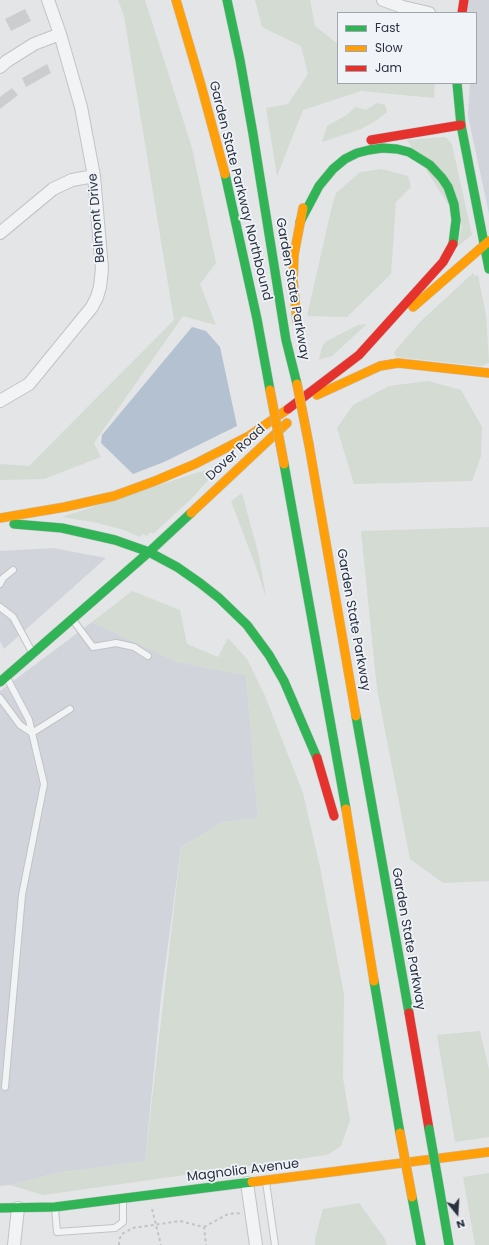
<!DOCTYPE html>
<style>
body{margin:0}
#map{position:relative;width:489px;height:1245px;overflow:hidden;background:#e3e5e7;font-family:Poppins,sans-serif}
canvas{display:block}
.legend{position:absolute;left:337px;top:12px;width:140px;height:72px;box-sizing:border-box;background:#f0f3f7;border:1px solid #a1a6ae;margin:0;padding:5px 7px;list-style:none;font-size:12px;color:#2a3240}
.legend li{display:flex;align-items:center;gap:8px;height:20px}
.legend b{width:20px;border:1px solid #a1a6ae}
.north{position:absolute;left:437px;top:1193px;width:40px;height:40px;-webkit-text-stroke:3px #f0f3f7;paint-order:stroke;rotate:162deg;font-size:11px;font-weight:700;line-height:16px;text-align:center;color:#2a3240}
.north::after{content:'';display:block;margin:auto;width:14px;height:18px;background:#2a3240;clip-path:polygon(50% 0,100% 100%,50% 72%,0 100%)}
</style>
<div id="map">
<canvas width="489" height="1245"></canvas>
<ul class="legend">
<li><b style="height:5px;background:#30b455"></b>Fast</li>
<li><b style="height:5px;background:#ff9f0a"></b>Slow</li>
<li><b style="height:5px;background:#e5322d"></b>Jam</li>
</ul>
<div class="north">N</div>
</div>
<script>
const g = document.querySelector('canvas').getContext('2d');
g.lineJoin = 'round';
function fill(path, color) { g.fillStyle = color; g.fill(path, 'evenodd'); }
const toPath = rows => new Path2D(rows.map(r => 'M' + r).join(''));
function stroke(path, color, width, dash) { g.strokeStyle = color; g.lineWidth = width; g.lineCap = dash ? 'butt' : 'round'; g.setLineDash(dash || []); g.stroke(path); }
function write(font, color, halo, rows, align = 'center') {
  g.font = font + ' Poppins,sans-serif'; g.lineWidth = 3.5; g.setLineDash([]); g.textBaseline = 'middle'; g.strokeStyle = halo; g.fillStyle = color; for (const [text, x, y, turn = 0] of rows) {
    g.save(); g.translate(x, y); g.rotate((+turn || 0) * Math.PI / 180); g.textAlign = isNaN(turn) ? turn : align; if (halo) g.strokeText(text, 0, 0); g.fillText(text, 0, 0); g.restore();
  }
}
fill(toPath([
 [460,0,489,0,489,214,468,116,470,83,476,83,476,13,459,13],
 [53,548,106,558,4,649,0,641,0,551],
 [92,622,177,662,246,675,258,818,223,822,181,847,161,997,145,1161,57,1173,10,1185,0,1186,0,691]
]), '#d1d4da');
fill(toPath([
 [118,0,145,0,192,148,216,263,200,284,216,325,183,316,94,443,101,457,44,479,0,480,0,464,29,466,174,320,124,16],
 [255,0,310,0,315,26,338,44,338,83,435,83,434,98,361,91,303,110,277,176,266,108,288,104,308,74,301,46,262,27],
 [377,103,385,105,387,112,377,120,361,129,322,142,327,126,347,115,355,107,366,110],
 [444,137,448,139,452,145,472,235,458,246,462,226,407,140],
 [382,169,408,176,411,187,396,202,391,274,347,317,307,316,332,206,336,193,360,172],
 [473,273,475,276,478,275,486,315,489,363,481,366,396,357,394,352,420,322],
 [367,324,332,356,319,360,322,346,327,341,358,325],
 [428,381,461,390,482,427,481,456,472,481,354,484,337,428,353,405,389,386],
 [215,468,216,470,212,476,190,500,153,534,151,532,147,536,142,534,140,537,124,530,98,523,62,517,199,472],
 [242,493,259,556,266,597,254,562,231,501],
 [489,527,489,881,443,883,410,859,377,689,361,531],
 [132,591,180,610,187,644,218,657,228,638,247,659,265,696,303,793,320,867,344,995,343,1078,350,1120,341,1146,327,1155,43,1195,10,1185,57,1173,145,1161,181,847,223,822,258,818,246,675,177,662,92,622],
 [480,1031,489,1070,489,1137,455,1142,437,1035],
 [489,1173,489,1245,475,1245,463,1177],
 [359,1203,385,1239,387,1245,315,1245,315,1238,323,1209]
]), '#d3dbd3');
fill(toPath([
 [192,327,206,331,220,347,237,426,164,462,133,474,101,443,102,435]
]), '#b3c1d1');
fill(toPath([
 [25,9,31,21,11,31,5,19],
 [47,64,51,73,26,87,22,78],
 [12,88,18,95,0,109,0,97]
]), '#cbcdcf');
const lane = toPath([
 [0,584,3,578,13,570],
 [0,607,13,617,32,652],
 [73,620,93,647,116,643,134,647,148,656],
 [0,698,20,725,32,733,29,720,7,678],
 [5,1087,22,895,44,784,32,733,70,709],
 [266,1182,275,1245],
 [55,1208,57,1232,115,1228,123,1222,123,1200]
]);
const street = toPath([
 [383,0,403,7,429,13],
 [0,67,7,61,34,44,60,34],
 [0,233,53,189,72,180,94,176],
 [0,401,29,384,92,307,97,297,100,287,102,269,94,176,81,107,60,34,48,0],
 [247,1183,256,1245],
 [14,1245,18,1208]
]);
const fast = toPath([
 [227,0,240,60,253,134,286,340,297,384],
 [457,83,461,125,489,269],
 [225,174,257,319,270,390],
 [300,222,319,186,333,169,345,159,357,153,369,150,382,148,397,149,409,152,430,165,442,178,448,187,454,204,456,220,453,244],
 [284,464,346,809],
 [14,524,62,528,115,540,149,552,177,567,200,583,219,598,247,625,269,655,284,681,317,758],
 [0,682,149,552,191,513],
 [356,716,409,1013],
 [374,981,400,1133],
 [440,1192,449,1245],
 [412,1197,421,1245],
 [0,1208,55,1207,252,1182]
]);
const slow = toPath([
 [176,0,201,85,225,174],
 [413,307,489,241],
 [297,321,293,280,294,255,303,208],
 [317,395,380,366,398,363,489,373],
 [309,445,356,716],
 [191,513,287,423],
 [0,518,65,507,114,496,155,481,195,464,249,436,288,409],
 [346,809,374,981],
 [252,1182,489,1152]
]);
const jam = toPath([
 [462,13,464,0],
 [371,140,461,125],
 [288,409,359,355,443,262,453,244],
 [317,758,334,816],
 [409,1013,429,1129]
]);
stroke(lane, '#c1c3c5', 8);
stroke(street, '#c1c3c5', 14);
stroke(fast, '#c1c3c5', 10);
stroke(slow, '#c1c3c5', 10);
stroke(jam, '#c1c3c5', 10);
stroke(toPath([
 [152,1209,161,1245],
 [204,1227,228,1214,242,1213],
 [119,1245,119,1240,122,1234,133,1228,180,1221,204,1227,206,1245]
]), '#c2c3c7', 2, [3, 3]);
stroke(lane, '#f2f3f4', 6);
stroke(street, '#f2f3f4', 12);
stroke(fast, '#30b455', 9);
stroke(slow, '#ff9f0a', 9);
stroke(jam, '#e5322d', 9);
const fastBridge = toPath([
 [429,1129,440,1192]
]);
const slowBridge = toPath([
 [297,384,309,445],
 [270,390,284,464],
 [400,1133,412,1197]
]);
stroke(fastBridge, '#b5b8bc', 10, []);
stroke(slowBridge, '#b5b8bc', 10, []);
stroke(fastBridge, '#30b455', 9);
stroke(slowBridge, '#ff9f0a', 9);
write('13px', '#2a3240', '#f0f3f7', [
 ["Garden State Parkway Northbound",240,191,76],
 ["Belmont Drive",97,218,-95],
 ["Garden State Parkway",292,289,80],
 ["Dover Road",236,453,-43],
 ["Garden State Parkway",353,620,80],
 ["Garden State Parkway",408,939,80],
 ["Magnolia Avenue",243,1171,-7]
]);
</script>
